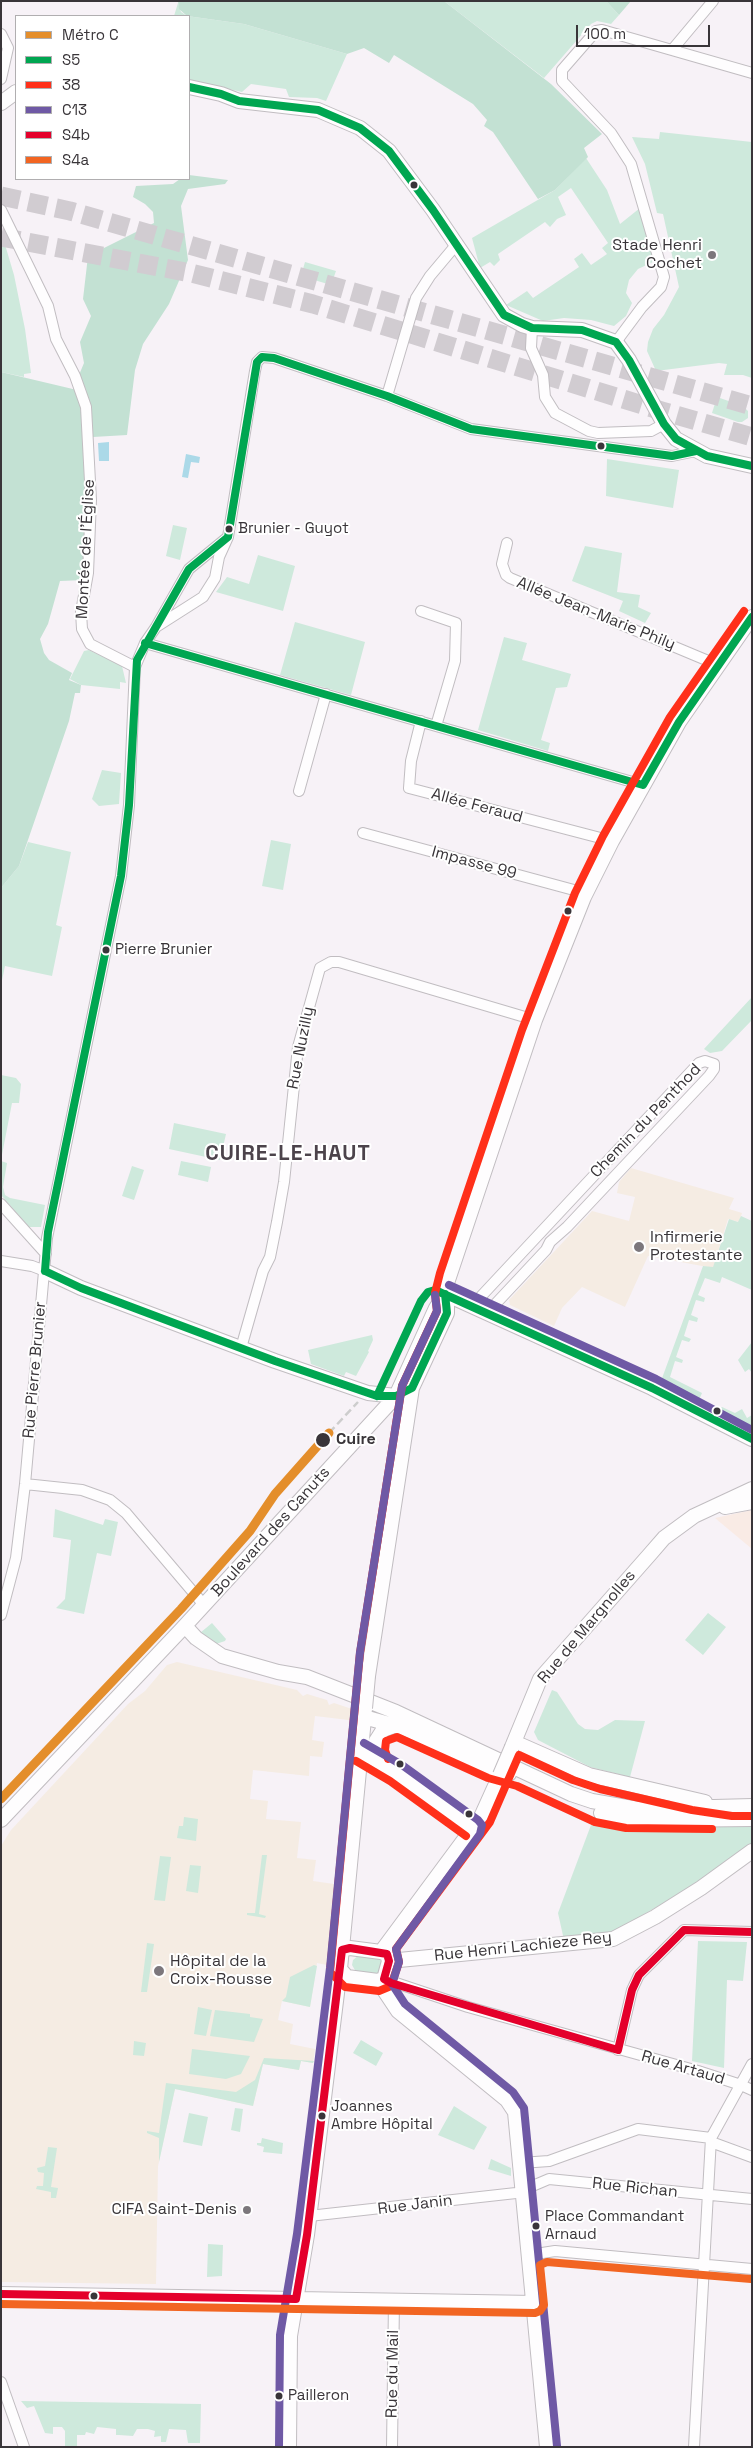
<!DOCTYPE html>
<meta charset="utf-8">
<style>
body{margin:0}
#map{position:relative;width:753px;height:2448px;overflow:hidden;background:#f7f2f7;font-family:"Space Grotesk",sans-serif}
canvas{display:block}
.frame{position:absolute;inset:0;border:2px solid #393539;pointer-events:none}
.legend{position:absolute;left:15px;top:15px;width:175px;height:165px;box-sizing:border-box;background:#fff;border:1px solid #b0aeb0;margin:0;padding:6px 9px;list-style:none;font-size:15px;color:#393539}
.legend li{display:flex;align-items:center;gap:10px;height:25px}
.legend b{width:25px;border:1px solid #b0aeb0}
.scale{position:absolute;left:576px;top:25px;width:134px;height:22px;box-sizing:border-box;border:2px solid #393539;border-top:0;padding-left:6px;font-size:15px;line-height:18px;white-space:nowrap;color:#393539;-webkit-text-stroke:4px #fff;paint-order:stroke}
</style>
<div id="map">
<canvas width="753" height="2448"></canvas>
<div class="frame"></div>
<ul class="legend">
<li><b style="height:6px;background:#e48e2b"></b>Métro C</li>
<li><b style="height:6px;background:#00a651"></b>S5</li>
<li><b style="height:6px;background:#ff301a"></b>38</li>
<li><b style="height:6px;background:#6f59a5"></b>C13</li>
<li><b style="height:6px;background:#e4002b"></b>S4b</li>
<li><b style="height:6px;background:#f26522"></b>S4a</li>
</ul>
<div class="scale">100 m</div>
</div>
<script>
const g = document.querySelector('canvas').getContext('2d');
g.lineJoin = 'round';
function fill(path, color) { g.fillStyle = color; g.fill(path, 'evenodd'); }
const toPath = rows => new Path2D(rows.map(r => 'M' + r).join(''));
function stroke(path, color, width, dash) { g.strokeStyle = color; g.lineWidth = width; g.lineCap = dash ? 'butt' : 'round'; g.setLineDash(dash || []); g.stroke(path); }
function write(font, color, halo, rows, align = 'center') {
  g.font = font + ' "Space Grotesk",sans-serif'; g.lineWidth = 4; g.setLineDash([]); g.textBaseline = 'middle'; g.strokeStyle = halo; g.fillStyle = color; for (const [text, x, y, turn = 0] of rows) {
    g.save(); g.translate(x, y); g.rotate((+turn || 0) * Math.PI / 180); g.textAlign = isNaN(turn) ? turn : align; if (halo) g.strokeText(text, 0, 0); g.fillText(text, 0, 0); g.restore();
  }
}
fill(toPath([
 [752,1510,752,1549,715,1518]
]), '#f9ebe5');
fill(toPath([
 [631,1168,734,1198,729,1209,742,1213,739,1222,728,1219,713,1268,648,1256,625,1307,582,1287,562,1308,554,1326,510,1305,509,1300,592,1211,629,1221,635,1197,617,1193,619,1182],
 [177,1662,297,1690,303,1696,307,1694,327,1700,329,1705,334,1703,358,1711,357,1721,315,1716,312,1740,324,1742,322,1757,310,1756,309,1776,253,1770,250,1799,268,1801,266,1819,301,1822,297,1858,316,1860,313,1881,341,1885,334,1962,327,1961,327,1965,317,1963,310,2007,282,2001,278,2020,293,2024,290,2044,315,2049,313,2063,301,2061,299,2070,263,2064,253,2106,175,2089,158,2166,156,2284,1,2282,1,1846,11,1830,128,1704,145,1691,167,1665]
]), '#f5ece3');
fill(toPath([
 [444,1,606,1,619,15,611,24,597,21,591,24,544,78],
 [178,3,181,12,187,16,244,24,347,54,326,101,317,98,289,97,286,89,251,84,242,92,189,80,189,16,174,16],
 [660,132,752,142,752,378,743,375,724,375,727,364,719,363,656,371,647,351,648,342,653,329,664,315,679,287,663,214,657,213,645,164,632,137,659,139],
 [586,158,607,190,620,224,640,208,655,261,638,269,629,280,626,293,632,303,626,316,614,326,591,320,564,318,543,321,506,305,527,291,533,298,579,267,574,259,582,253,591,265,607,254,602,248,608,243,571,188,558,197,566,215,557,219,550,227,545,222,498,254,500,260,494,266,490,262,480,268,472,238,555,190],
 [1,231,14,275,25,329,31,373,24,374,24,377,1,372],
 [305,262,336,271,331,285,301,276],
 [717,397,743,406,748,411,748,418,742,422,738,422,712,413],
 [607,459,679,470,673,508,606,496],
 [173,525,187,528,180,560,166,556],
 [585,546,622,553,617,592,640,595,638,607,651,613,645,623,619,611,623,601,572,581],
 [258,555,295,566,283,611,216,592,227,577,249,584],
 [295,622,365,642,351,695,280,675],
 [504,637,527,643,522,660,571,674,567,687,556,688,541,740,550,743,548,751,478,730],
 [89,650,122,666,126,683,120,682,120,689,81,685,70,679,84,651],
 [102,770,121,773,119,804,99,806,92,799],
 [271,840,291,844,283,890,262,886],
 [28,842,71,852,56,925,62,927,52,976,5,966,1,985,1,888,19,866],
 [752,997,752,1020,722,1051,710,1053,704,1049],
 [1,1075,16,1078,21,1084,19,1103,12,1103,1,1160],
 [174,1123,226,1134,220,1160,169,1149],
 [1,1161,7,1163,3,1187,5,1195,10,1198,45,1205,41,1227,29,1227,1,1195],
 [181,1161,211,1167,208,1182,178,1175],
 [132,1166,144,1170,134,1200,122,1196],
 [741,1216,752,1221,752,1290,722,1277,720,1283,705,1278,698,1295,705,1298,704,1302,696,1300,691,1315,698,1318,697,1322,689,1320,684,1336,691,1339,689,1342,682,1340,676,1357,683,1360,682,1363,675,1361,670,1377,702,1393,699,1400,661,1381,703,1266,713,1267,729,1219,738,1222],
 [372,1335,373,1340,368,1351,369,1352,356,1376,346,1372,344,1376,311,1364,308,1350],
 [752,1342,752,1373,749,1369,745,1372,738,1360],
 [722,1407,735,1413,742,1409,747,1418,752,1415,752,1430,718,1410],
 [55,1509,103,1525,105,1519,118,1522,111,1556,97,1553,84,1614,56,1608,65,1599,71,1540,53,1537],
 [708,1613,726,1627,703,1655,685,1640],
 [212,1623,226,1639,225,1641,216,1644,200,1633],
 [552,1690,557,1692,578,1724,585,1729,598,1730,615,1720,645,1721,630,1777,590,1767,538,1740,534,1732],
 [184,1817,198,1819,196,1841,177,1838,179,1826,183,1826],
 [594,1817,644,1826,752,1824,752,1844,700,1882,608,1935,564,1940,558,1913],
 [262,1855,267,1855,259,1914,266,1916,265,1918,247,1915,247,1913,255,1913],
 [160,1856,171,1857,165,1901,154,1900],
 [190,1865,201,1866,198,1893,186,1891],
 [698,1941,747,1942,743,1981,727,1980,724,2068,692,2061],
 [147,1943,154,1944,147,1992,141,1992],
 [359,1955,377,1955,383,1960,381,1972,377,1974,356,1972,352,1965,353,1960],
 [314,1965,317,1966,310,2007,282,2001,286,1997,290,1977],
 [198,2007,212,2010,206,2036,194,2034],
 [215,2010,250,2014,250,2017,263,2019,254,2042,210,2036],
 [361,2040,383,2053,376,2066,353,2053],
 [134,2041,146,2043,144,2056,133,2055],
 [192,2049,250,2056,241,2074,226,2079,189,2074],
 [264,2058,314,2061,313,2063,301,2061,299,2070,263,2064,253,2106,175,2089,159,2162,159,2138,147,2133,147,2131,159,2133,166,2083,236,2092,255,2080],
 [454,2106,487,2127,474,2150,438,2135],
 [235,2108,243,2109,240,2132,231,2130],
 [189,2113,208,2117,202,2146,183,2142],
 [262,2138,283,2143,282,2154,263,2152,264,2147,257,2145,257,2143,261,2143],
 [48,2147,57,2148,51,2187,58,2188,56,2198,51,2198,51,2192,36,2189,37,2186,43,2186,44,2173,38,2172,37,2168,45,2166],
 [491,2159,511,2168,511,2176,488,2169],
 [208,2244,223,2245,222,2276,207,2277],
 [21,2401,201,2404,200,2443,188,2443,186,2430,169,2429,166,2442,161,2442,161,2436,154,2437,155,2431,148,2429,137,2429,133,2436,119,2435,116,2435,116,2429,97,2427,94,2434,86,2432,85,2435,77,2435,77,2447,65,2447,65,2431,62,2427,53,2427,53,2434,45,2433,34,2406,27,2408]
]), '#cee9dc');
fill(toPath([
 [178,1,444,1,551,84,602,134,584,148,588,157,555,190,538,199,493,132,484,126,487,120,473,104,394,55,389,63,364,48,347,54,244,24,187,16,179,9],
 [606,1,631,1,619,15],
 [189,175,228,180,225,184,188,189,181,206,188,260,169,304,143,344,135,370,127,435,93,437,86,390,79,375,84,363,80,342,91,316,83,299,88,256,154,223,153,212,145,204,133,197,136,186,173,184,180,179,189,179],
 [1,372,77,390,82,418,88,502,85,580,60,581,48,624,40,639,44,653,49,660,72,673,69,680,81,685,80,693,75,693,69,721,19,866,1,888]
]), '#c3e1d3');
fill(toPath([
 [109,442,109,461,99,461,98,443],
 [186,454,200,457,199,463,191,462,188,478,182,477]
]), '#abd9e8');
stroke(toPath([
 [1,196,70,211,752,406],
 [1,237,191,273,313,304,662,411,752,437]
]), '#d1ccd1', 19, [19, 9]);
const street = toPath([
 [1,34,8,48,1,79],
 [672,50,713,1],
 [1,210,48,306,56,339,75,376,86,407,91,500,88,573,81,612,82,629,90,644,135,667],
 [532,328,531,348,543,375,545,397,555,413,589,431,598,433,651,431,664,424],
 [616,342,642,307,661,287,664,277,631,164,611,133,562,81,562,70,596,31,602,30,752,73],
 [387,396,416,298,430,276,456,245],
 [507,543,502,564,506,575,510,578,718,665],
 [421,611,456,623,455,661,436,726],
 [156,627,203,597,215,578,219,557,228,537,255,371,257,362,262,357,274,358,387,396,471,429,672,456,696,451],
 [145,643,643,785],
 [421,721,411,761,409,788,612,841],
 [299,791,326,694],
 [363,833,585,893],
 [1,1204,46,1254],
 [1,1261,32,1266,45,1271],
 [472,1306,699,1063,705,1061,714,1064,714,1069,709,1076,567,1227,550,1242,546,1250,487,1313],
 [241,1348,263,1271,270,1257,277,1222,284,1182,298,1047,320,968,331,962,339,962,535,1020],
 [25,1484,82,1490,110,1500,126,1513,204,1605],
 [1,1615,16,1558,25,1484,47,1238,121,876,129,805,135,667,145,643,156,627,189,569,228,537],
 [384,1979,468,2007,698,2071,741,2085,752,2090],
 [618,2050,632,1990,639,1975,684,1930,752,1932],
 [711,2142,752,2157],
 [521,2163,549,2161,638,2129,711,2138],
 [309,2216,516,2193,549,2179,752,2199],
 [529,2261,536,2254,555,2251,752,2269],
 [1,2382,24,2447],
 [392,2447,394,2301],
 [694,2447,711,2138,752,2064]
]);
const secondary = toPath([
 [189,87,221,94,239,101,318,110,360,128,389,151,433,210,504,315,522,325,532,328,582,330,616,342,629,360,664,424,676,439,707,456,752,466],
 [1,103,16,92],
 [45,1271,81,1288,275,1361,368,1393,396,1396],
 [445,1294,652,1388,752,1439],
 [396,1396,436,1308,445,1294],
 [725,1507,752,1502],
 [185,1626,196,1638,222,1656,278,1672,307,1677,353,1695,396,1712,571,1794,592,1801,638,1809,752,1806],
 [368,1676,412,1388,447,1313,447,1283,535,1020,584,897,612,841,679,722,752,617],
 [364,1717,403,1728,492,1769,509,1774],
 [514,1742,589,1775,705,1802],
 [512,1747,540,1679,651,1553,664,1538,694,1516,752,1489],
 [360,1752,368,1755,396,1773,472,1828],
 [378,1762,375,1751,376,1741,383,1730,394,1726],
 [601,1813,627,1818,658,1820,752,1819],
 [1,1820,181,1630,396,1396,412,1388],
 [381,1952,481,1817,500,1775],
 [389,1961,613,1939,655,1917,701,1888,752,1851],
 [340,1969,347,1977,378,1981,384,1979,389,1961,387,1954,381,1952,350,1948,342,1950],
 [378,1981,398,2011,507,2100,515,2112,547,2447],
 [1,2294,534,2303],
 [289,2447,290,2336,307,2235,340,1969,365,1708]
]);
stroke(street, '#c1bdc1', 12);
stroke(secondary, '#c1bdc1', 16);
stroke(street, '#fefdfe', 10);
stroke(secondary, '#fefdfe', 14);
stroke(toPath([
 [329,1433,358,1402]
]), '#cdcdcd', 2.5, [8, 4]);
const secondaryBridge = toPath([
 [365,1708,368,1676],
 [500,1775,512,1747]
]);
stroke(secondaryBridge, '#c1bdc1', 16, []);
stroke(secondaryBridge, '#fefdfe', 14);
stroke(toPath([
 [189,87,221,94,239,101,318,110,360,128,389,151,433,210,504,315,532,328,582,330,616,342,629,360,664,424,676,439,707,456,752,466],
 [145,643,643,785,679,722,752,617],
 [45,1271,48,1232,121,876,129,805,137,660,189,569,228,537,257,362,262,357,274,358,387,396,471,429,672,456,696,451],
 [45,1271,81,1288,275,1361,377,1396,396,1396,412,1388,447,1313,445,1294],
 [377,1396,421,1301,428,1292,435,1290,652,1388,752,1439]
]), '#00a651', 8);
stroke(toPath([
 [744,611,670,717,603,836,575,893,522,1030,440,1273,435,1293,437,1311,402,1386,360,1653,330,1972,345,1987,379,1991,391,1986,399,1962,396,1949,490,1822,519,1755,573,1780,600,1789,692,1810,732,1816,752,1816],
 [388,1759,385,1750,386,1741,397,1737,488,1778,517,1786,595,1822,626,1828,712,1829],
 [356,1761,390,1781,466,1836]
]), '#ff301a', 8);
stroke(toPath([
 [449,1285,656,1379,752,1430],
 [364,1743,402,1765,478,1820,482,1825,480,1834,396,1949,399,1962,392,1984,405,2004,513,2092,524,2108,557,2446],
 [279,2447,280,2335,297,2234,330,1968,360,1652,402,1386,437,1311,435,1295]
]), '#6f59a5', 8);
stroke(toPath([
 [1,2294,296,2299,307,2235,342,1950,350,1948,387,1954,389,1961,384,1979,391,1983,618,2050,632,1990,639,1975,684,1930,752,1932]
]), '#e4002b', 8);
stroke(toPath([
 [1,2304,535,2313,540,2311,544,2305,540,2265,547,2262,751,2279]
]), '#f26522', 8);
stroke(toPath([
 [1,1799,181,1609,250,1531,275,1494,329,1433]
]), '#e48e2b', 9);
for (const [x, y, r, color] of [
 [414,185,4.5,"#393539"],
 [712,255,5,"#7c777c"],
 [601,446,4.5,"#393539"],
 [229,529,4.5,"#393539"],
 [568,911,4.5,"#393539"],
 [106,950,4.5,"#393539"],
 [639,1247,6,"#7c777c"],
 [717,1411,4.5,"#393539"],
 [323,1440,8,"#393539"],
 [400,1764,4.5,"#393539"],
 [469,1814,4.5,"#393539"],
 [159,1971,6,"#7c777c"],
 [322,2116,4.5,"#393539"],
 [247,2210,5,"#7c777c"],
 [536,2226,4.5,"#393539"],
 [94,2296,4.5,"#393539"],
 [279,2396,4.5,"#393539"]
]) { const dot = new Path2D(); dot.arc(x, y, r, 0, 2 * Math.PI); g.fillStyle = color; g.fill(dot); stroke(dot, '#fff', 2); }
write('15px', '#393539', '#fff', [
 ["Brunier - Guyot",238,529],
 ["Pierre Brunier",115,950],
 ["Joannes",331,2107],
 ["Ambre Hôpital",331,2125],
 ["Place Commandant",545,2217],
 ["Arnaud",545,2235],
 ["Pailleron",288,2396]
], 'left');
write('16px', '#393539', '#fff', [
 ["Stade Henri",702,246],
 ["Cochet",702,264],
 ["Infirmerie",650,1238,"left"],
 ["Protestante",650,1256,"left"],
 ["Hôpital de la",170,1962,"left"],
 ["Croix-Rousse",170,1980,"left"],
 ["CIFA Saint-Denis",237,2210]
], 'right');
write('16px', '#393539', '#fff', [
 ["Montée de l'Église",86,549,-87],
 ["Allée Jean-Marie Phily",596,614,22],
 ["Allée Feraud",477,806,15],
 ["Impasse 99",474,863,15],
 ["Rue Nuzilly",301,1048,-79],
 ["Chemin du Penthod",646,1121,-46],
 ["Rue Pierre Brunier",35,1370,-85],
 ["Boulevard des Canuts",271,1532,-48],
 ["Rue de Margnolles",587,1627,-50],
 ["Rue Henri Lachieze Rey",523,1947,-6],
 ["Rue Artaud",683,2068,16],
 ["Rue Richan",635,2188,6],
 ["Rue Janin",415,2205,-7],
 ["Rue du Mail",393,2374,-89]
]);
write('bold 16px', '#393539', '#fff', [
 ["Cuire",336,1440]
], 'left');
g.letterSpacing = '1px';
write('bold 21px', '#4c434b', '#fff', [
 ["CUIRE-LE-HAUT",288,1154]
]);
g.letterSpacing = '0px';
</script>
